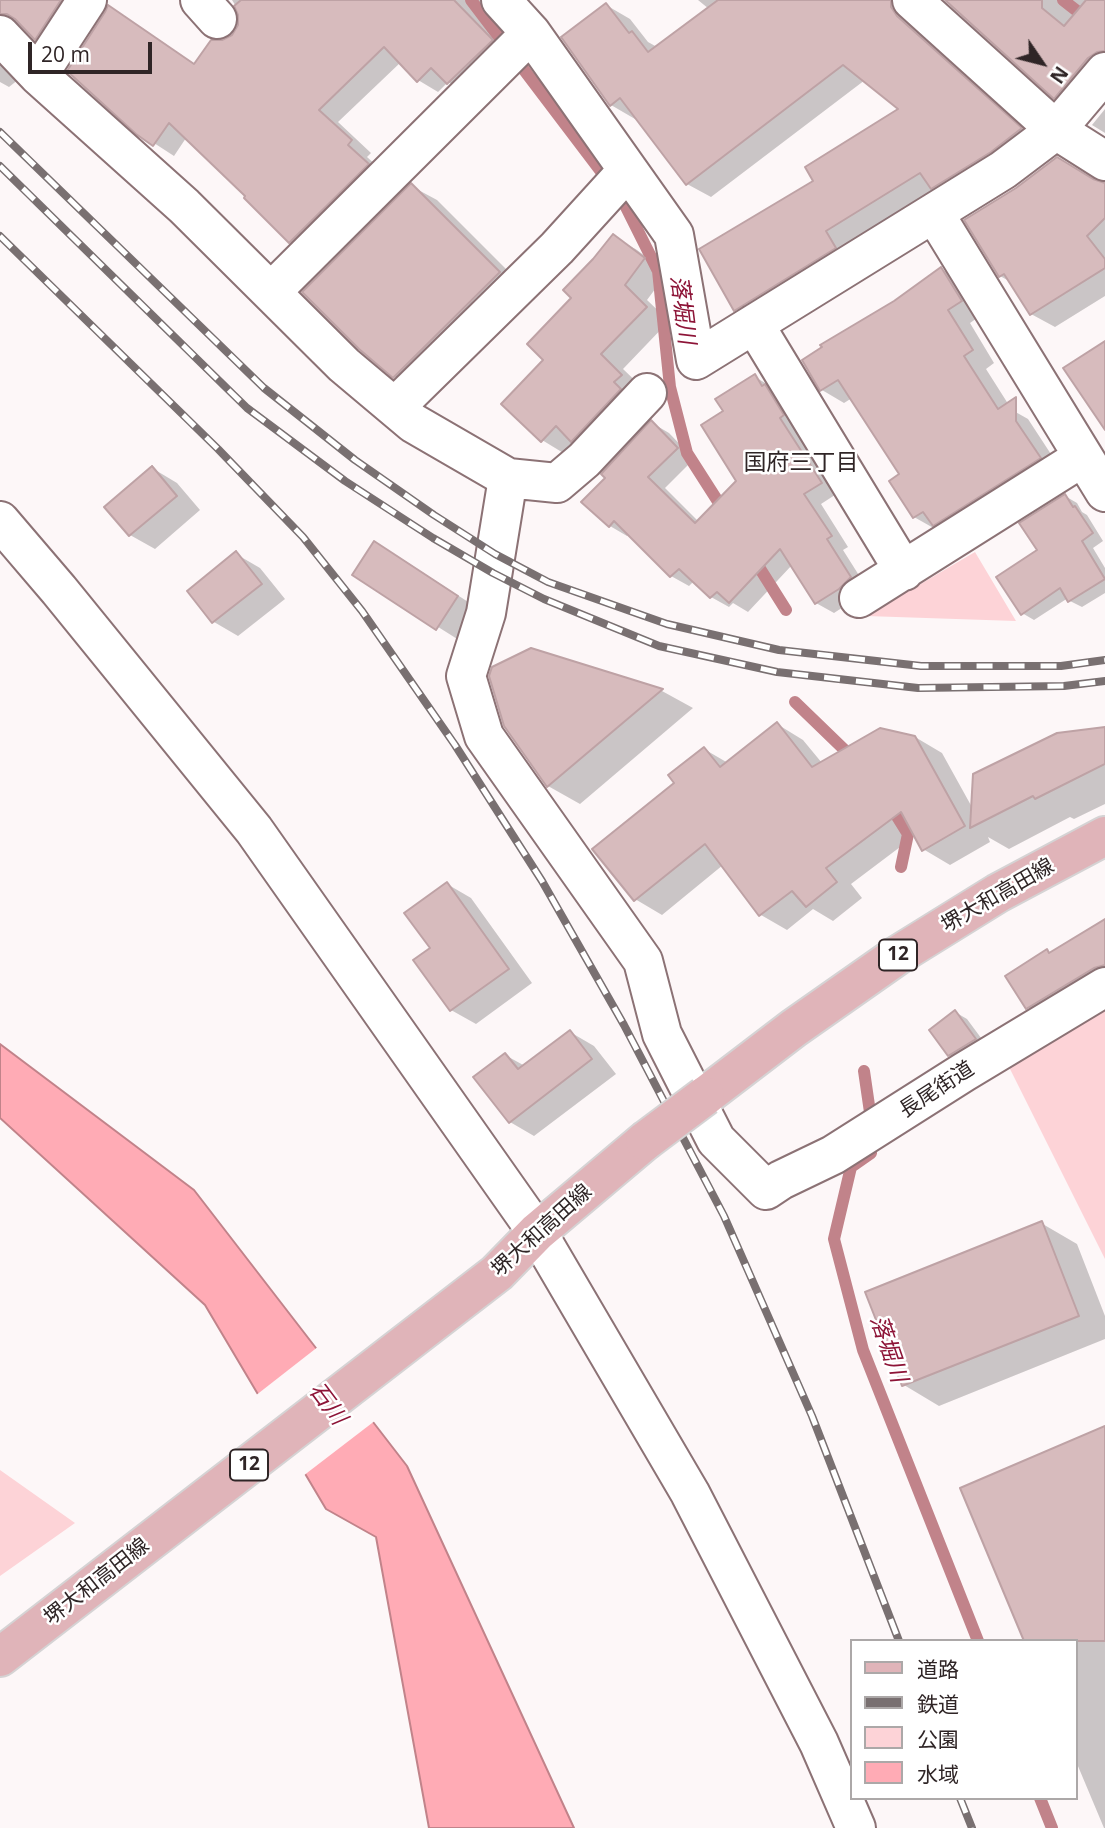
<!DOCTYPE html>
<meta charset="utf-8">
<style>
body{margin:0}
#map{position:relative;width:1105px;height:1828px;overflow:hidden;background:#fdf7f8;font-family:"Open Sans","Noto Sans JP",sans-serif}
canvas{display:block}
.legend{position:absolute;left:850px;top:1639px;width:228px;height:161px;box-sizing:border-box;background:#fff;border:2px solid #aca8a8;margin:0;padding:9px 12px;list-style:none;font-size:21px;color:#2f2526}
.legend li{display:flex;align-items:center;gap:14px;height:35px}
.legend b{width:35px;border:2px solid #aca8a8}
.north{position:absolute;left:1007px;top:28px;width:70px;height:70px;-webkit-text-stroke:5px #fff;paint-order:stroke;rotate:125deg;font-size:19px;font-weight:700;line-height:28px;text-align:center;color:#2f2526}
.north::after{content:'';display:block;margin:auto;width:24px;height:32px;background:#2f2526;clip-path:polygon(50% 0,100% 100%,50% 72%,0 100%)}
.scale{position:absolute;left:28px;top:42px;width:124px;height:32px;box-sizing:border-box;border:4px solid #2f2526;border-top:0;padding-left:9px;font-size:21px;line-height:24px;white-space:nowrap;color:#2f2526;-webkit-text-stroke:5px #fff;paint-order:stroke}
</style>
<div id="map">
<canvas width="1105" height="1828"></canvas>
<ul class="legend">
<li><b style="height:9px;background:#e0b4b9"></b>道路</li>
<li><b style="height:9px;background:#797071"></b>鉄道</li>
<li><b style="height:19px;background:#fdd3d7"></b>公園</li>
<li><b style="height:19px;background:#ffabb5"></b>水域</li>
</ul>
<div class="north">N</div>
<div class="scale">20 m</div>
</div>
<script>
const g = document.querySelector('canvas').getContext('2d');
g.lineJoin = 'round';
function fill(path, color) { g.fillStyle = color; g.fill(path, 'evenodd'); }
const toPath = rows => new Path2D(rows.map(r => 'M' + r).join(''));
function stroke(path, color, width, dash) { g.strokeStyle = color; g.lineWidth = width; g.lineCap = dash ? 'butt' : 'round'; g.setLineDash(dash || []); g.stroke(path); }
function write(font, color, halo, rows, align = 'center') {
  g.font = font + ' "Open Sans","Noto Sans JP",sans-serif'; g.lineWidth = 5; g.setLineDash([]); g.textBaseline = 'middle'; g.strokeStyle = halo; g.fillStyle = color; for (const [text, x, y, turn = 0] of rows) {
    g.save(); g.translate(x, y); g.rotate((+turn || 0) * Math.PI / 180); g.textAlign = isNaN(turn) ? turn : align; if (halo) g.strokeText(text, 0, 0); g.fillText(text, 0, 0); g.restore();
  }
}
fill(toPath([
 [975,552,1016,621,866,616],
 [1105,1007,1105,1259,1007,1063],
 [0,1470,75,1523,0,1576]
]), '#fdd3d7');
const water = toPath([
 [0,1044,194,1190,407,1466,574,1828,429,1828,376,1537,326,1509,205,1305,0,1118,0,1044]
]);
fill(water, '#ffabb5');
stroke(water, '#c1838a', 2);
fill(toPath([
 [319,1346,376,1420,303,1476,255,1396]
]), '#fdf7f8');
fill(toPath([
 [0,0,89,0,56,50,36,38,23,25,15,24,0,38],
 [232,0,503,0,500,8,482,22,511,52,468,94,448,82,438,92,418,80,401,62,338,122,371,153,367,157,388,176,310,253,290,242,248,196,186,138,174,156,137,132,121,16,141,27,195,65,221,42,232,37,240,26,240,13],
 [698,0,919,0,1044,143,759,323,736,309,816,181,901,109,865,80,711,197,687,184,636,117,635,119,611,105,606,5,630,19,648,42,657,47,709,9],
 [947,0,1105,0,1105,80,1079,111,1055,97],
 [0,56,19,79,9,87,0,82],
 [1105,109,1105,133,1092,125],
 [1097,182,1105,184,1105,296,1055,327,1031,314,1011,282,1000,276],
 [411,186,437,200,525,288,420,391,394,376],
 [613,236,637,250,667,273,647,300,669,321,623,369,644,389,565,454,542,440,546,360,574,298,595,260],
 [941,269,964,282,983,314,970,323,994,363,986,369,1012,410,1028,419,1062,471,937,530,914,517,901,475,852,398,844,403,822,390,895,302],
 [755,377,772,387,838,493,821,504,848,547,843,550,867,588,857,598,834,613,816,603,792,565,748,612,733,603,729,607,711,597,694,581,689,586,671,576,629,534,627,536,610,526,607,478,652,423,669,433,694,459,665,488,699,522,738,481,725,412],
 [152,468,177,483,200,510,155,549,130,535,107,507],
 [1065,496,1077,503,1082,512,1087,515,1103,541,1093,548,1105,568,1105,593,1082,607,1070,601,1068,598,1034,620,1022,613,1039,550],
 [236,554,260,568,285,599,238,636,214,622,189,591],
 [399,557,482,611,462,642,354,574],
 [531,650,662,691,693,708,580,804,548,786,506,726],
 [777,724,803,740,822,763,915,737,942,753,973,809,1105,728,1105,804,1074,819,1070,817,1009,849,988,837,990,842,950,865,923,849,916,835,851,884,862,898,833,921,813,909,787,930,761,915,723,865,662,915,635,899,676,783,704,749,728,763],
 [447,884,471,898,532,983,476,1024,451,1010,432,949],
 [1105,921,1105,987,1049,1019,1026,1006,1047,951,1052,954],
 [955,1012,967,1019,987,1046,961,1062,949,1055],
 [570,1032,594,1046,616,1074,534,1136,510,1122,505,1055,525,1066],
 [1041,1223,1077,1244,1105,1316,1105,1339,939,1406,904,1385],
 [1105,1428,1105,1828,1104,1828,1075,1759,1075,1641]
]), '#0003');
stroke(toPath([
 [471,0,622,199,658,271,670,387,687,453,726,514],
 [1063,0,1105,33],
 [752,556,786,610],
 [795,702,855,760],
 [888,802,908,834,901,867],
 [864,1071,872,1126],
 [871,1153,851,1167,834,1239,863,1350,978,1641],
 [1040,1798,1052,1828]
]), '#c1838a', 12);
const building = toPath([
 [0,0,61,0,35,40,15,19,7,14,0,14,0,0],
 [241,0,454,0,493,40,447,84,431,68,417,82,384,47,319,110,352,140,348,145,369,164,289,243,244,198,245,196,169,123,153,146,136,134,67,71,105,12,108,5,194,64,211,40,222,40,232,35,238,25,238,15,234,6,241,0],
 [718,0,891,0,891,7,897,16,1022,128,991,152,931,189,920,173,826,231,836,248,734,311,699,249,813,181,805,167,898,109,843,65,686,185,620,98,610,106,561,37,606,3,629,33,632,31,648,52,718,0],
 [945,0,1042,0,1042,8,1064,26,1086,0,1105,0,1105,51,1097,52,1088,58,1054,99,945,0],
 [1057,157,1093,179,1105,183,1105,218,1087,236,1105,259,1105,268,1030,315,1004,274,999,277,964,220,1016,188,1057,157],
 [411,183,500,272,393,378,359,349,302,292,411,183],
 [613,234,645,258,625,285,647,307,601,354,622,375,614,382,621,389,571,442,556,426,541,442,501,404,543,360,527,344,571,298,563,290,593,259,613,234],
 [941,267,962,301,948,310,973,350,964,356,998,409,1016,397,1016,421,1041,458,933,526,923,512,913,518,889,481,899,474,838,380,820,391,802,360,822,347,820,345,894,301,941,267],
 [1105,341,1105,430,1063,368,1105,341],
 [755,374,762,386,765,384,784,415,780,418,822,483,804,494,832,536,827,539,851,577,839,589,815,604,780,549,729,603,717,592,710,598,679,569,670,577,614,521,609,527,581,502,605,478,601,474,651,420,678,448,648,477,695,523,736,481,701,425,723,411,715,399,755,374],
 [152,466,177,496,129,536,104,507,152,466],
 [1065,494,1073,507,1075,506,1093,533,1082,541,1105,579,1068,602,1060,588,1021,615,996,577,1037,550,1019,523,1065,494],
 [374,541,458,596,436,630,352,575,374,541],
 [236,551,262,584,212,623,187,591,236,551],
 [531,648,663,689,547,787,504,726,489,676,492,667,531,648],
 [777,722,812,767,880,728,915,736,965,826,922,851,901,812,826,868,837,882,806,907,792,891,759,916,705,844,634,901,592,849,674,783,668,775,704,747,720,767,777,722],
 [1105,727,1105,764,1035,799,1033,796,970,828,973,774,1057,733,1105,727],
 [447,882,509,969,450,1011,413,960,430,948,404,913,447,882],
 [1105,919,1105,965,1094,968,1026,1009,1005,976,1047,949,1049,953,1105,919],
 [955,1010,976,1039,948,1056,929,1030,955,1010],
 [570,1030,592,1059,509,1123,473,1077,505,1053,518,1069,570,1030],
 [1042,1221,1079,1316,902,1386,865,1292,1042,1221],
 [1105,1426,1105,1641,1024,1641,960,1488,1105,1426]
]);
fill(building, '#d7bbbd');
stroke(building, '#bea2a5', 2);
const minor = toPath([
 [200,0,217,19],
 [501,0,531,33,674,235,696,360,1003,170,1056,130,1105,72],
 [912,0,1056,130,1105,161],
 [0,35,38,75,184,206,344,365,413,423,508,478,486,613,466,676,484,736,643,961,662,1034,716,1140,766,1190,781,1180,833,1155,964,1072,1105,987],
 [38,75,87,0],
 [934,213,1105,492],
 [271,292,531,33],
 [754,324,904,571],
 [395,407,557,248,628,170],
 [508,478,557,483,584,460,647,393],
 [0,521,59,590,254,830,537,1232,690,1493,819,1743,856,1828],
 [859,598,1083,457]
]);
const major = toPath([
 [705,1096,794,1028,898,955,998,893,1105,836],
 [0,1657,497,1273,537,1232,645,1141]
]);
stroke(minor, '#8c7275', 42);
stroke(major, '#d5d3d4', 42);
stroke(minor, '#fff', 38);
stroke(major, '#e0b4b9', 38);
const rail = toPath([
 [0,132,264,388,355,460,434,515,495,554,548,582,667,624,779,650,921,666,1061,666,1105,660],
 [0,166,247,408,345,481,433,538,493,573,544,599,659,646,777,672,918,688,1064,686,1105,681],
 [0,236,218,449,303,537,362,611,455,745,542,881,624,1025,724,1216,812,1416,899,1641],
 [960,1798,972,1828]
]);
stroke(rail, '#797071', 8);
stroke(rail, '#fff', 5, [16]);
const majorBridge = toPath([
 [645,1141,705,1096]
]);
stroke(majorBridge, '#d5d3d4', 42, []);
stroke(majorBridge, '#e0b4b9', 38);
for (const [x, y, w] of [
 [898,955,38],
 [249,1465,38]
]) { const box = new Path2D(); box.roundRect(x - w / 2, y - 15.5, w, 31, 5); g.fillStyle = '#fff'; g.fill(box); stroke(box, '#2f2526', 2); }
write('bold 19px', '#2f2526', null, [
 ["12",898,955],
 ["12",249,1465]
]);
write('21px', '#2f2526', '#fff', [
 ["堺大和高田線",998,896,-30],
 ["長尾街道",937,1090,-33],
 ["堺大和高田線",542,1231,-42],
 ["堺大和高田線",97,1582,-38]
]);
write('italic 23px', '#8d1437', '#fff', [
 ["落堀川",682,310,83],
 ["落堀川",888,1349,71],
 ["石川",327,1404,53]
]);
write('23px', '#2f2526', '#fff', [
 ["国府三丁目",801,463]
]);
</script>
